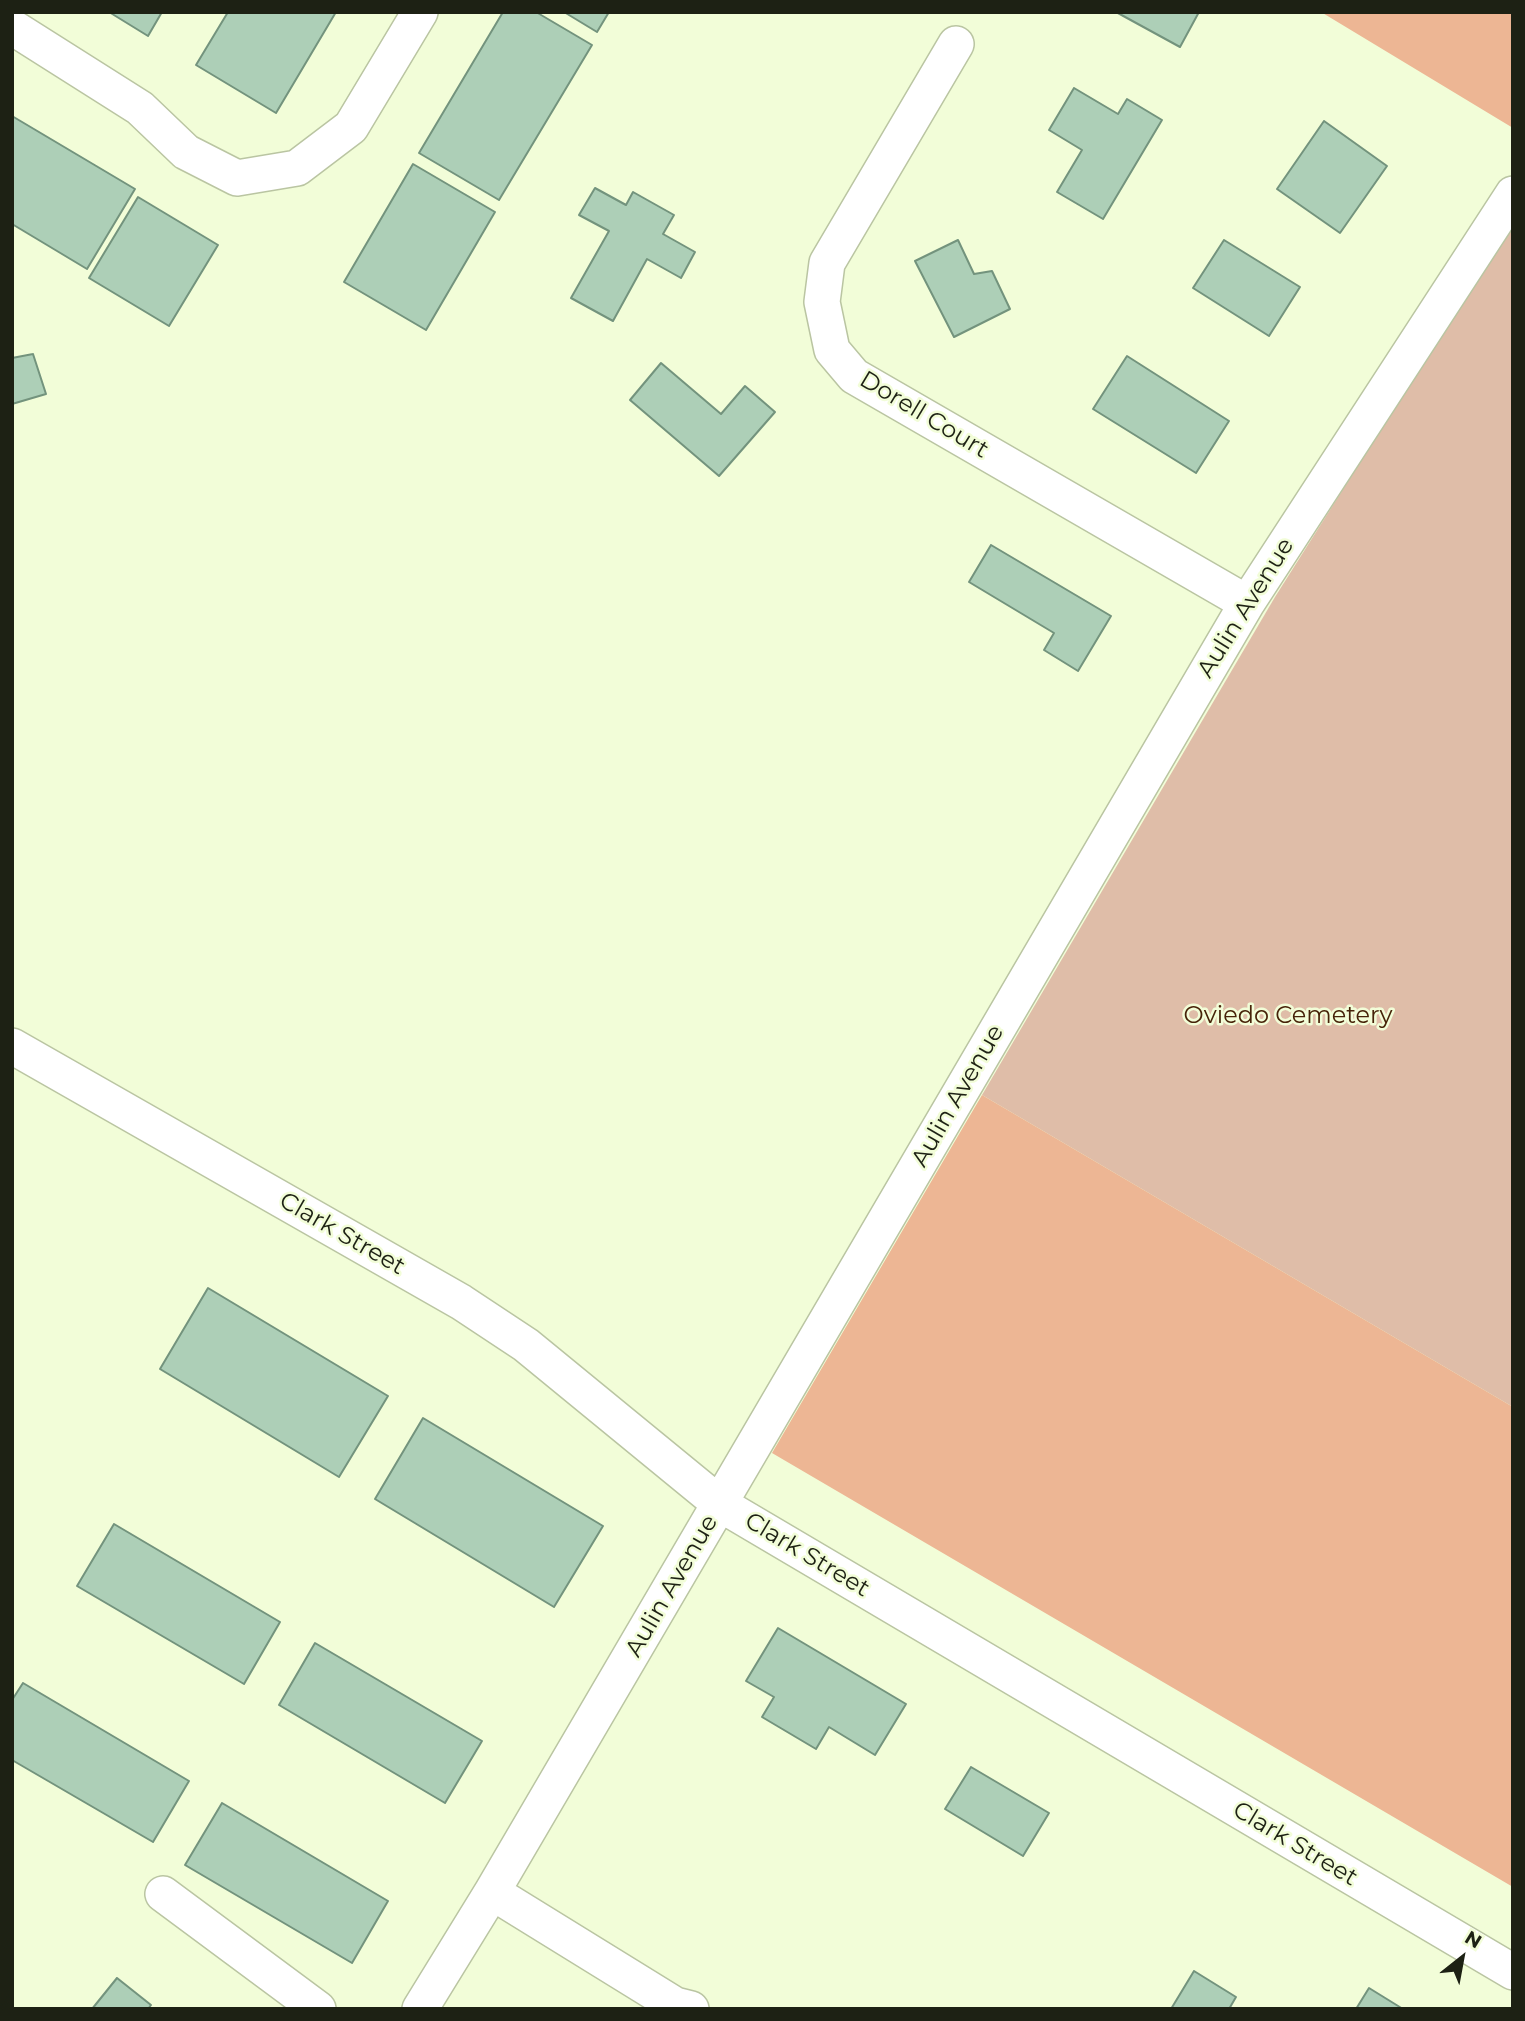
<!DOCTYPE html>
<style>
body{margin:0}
#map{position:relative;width:1525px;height:2021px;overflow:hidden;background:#f2fdd8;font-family:Montserrat,sans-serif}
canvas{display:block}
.frame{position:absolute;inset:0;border:14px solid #1d2114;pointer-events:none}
.north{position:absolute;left:1427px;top:1923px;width:70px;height:70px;-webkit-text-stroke:5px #f2fdd8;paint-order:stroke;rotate:31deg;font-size:19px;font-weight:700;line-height:28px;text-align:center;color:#1d2114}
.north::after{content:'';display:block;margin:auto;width:24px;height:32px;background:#1d2114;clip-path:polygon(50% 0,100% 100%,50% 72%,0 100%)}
</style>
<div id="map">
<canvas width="1525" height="2021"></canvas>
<div class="frame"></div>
<div class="north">N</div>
</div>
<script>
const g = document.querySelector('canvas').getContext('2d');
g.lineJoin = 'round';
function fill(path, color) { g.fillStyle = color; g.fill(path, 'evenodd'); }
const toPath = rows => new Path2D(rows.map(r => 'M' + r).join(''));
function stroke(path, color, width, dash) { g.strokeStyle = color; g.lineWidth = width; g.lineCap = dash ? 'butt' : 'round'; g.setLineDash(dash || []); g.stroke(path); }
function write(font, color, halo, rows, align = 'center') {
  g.font = font + ' Montserrat,sans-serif'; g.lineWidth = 5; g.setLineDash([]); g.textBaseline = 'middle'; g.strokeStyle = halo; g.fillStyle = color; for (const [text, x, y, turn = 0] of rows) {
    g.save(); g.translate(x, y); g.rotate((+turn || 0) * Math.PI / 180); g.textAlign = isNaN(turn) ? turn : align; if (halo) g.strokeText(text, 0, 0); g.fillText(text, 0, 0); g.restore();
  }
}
fill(toPath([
 [1513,220,1513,1407,982,1095,1275,597]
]), '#dfbda8');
fill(toPath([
 [1321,12,1513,12,1513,128],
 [982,1095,1513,1407,1513,1887,772,1453]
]), '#edb694');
const building = toPath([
 [109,12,162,12,148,36,109,12],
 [228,12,336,12,276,113,196,65,228,12],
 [503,12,536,12,592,45,499,200,419,153,503,12],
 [564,12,609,12,597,32,564,12],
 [1116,12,1199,12,1180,47,1116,12],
 [1074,88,1118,114,1127,99,1162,120,1103,219,1057,192,1082,150,1049,130,1074,88],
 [12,116,135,189,87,269,12,224,12,116],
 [1324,121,1387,166,1340,233,1277,189,1324,121],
 [413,164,495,212,426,330,344,282,413,164],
 [595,188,626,205,633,192,674,215,663,234,695,252,681,278,647,259,613,321,571,298,609,231,579,215,595,188],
 [138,197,218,245,169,326,89,278,138,197],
 [958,240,974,274,992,271,1010,309,954,337,915,261,958,240],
 [1224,240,1300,287,1269,336,1193,288,1224,240],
 [33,354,46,394,12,404,12,358,33,354],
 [1127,356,1229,421,1196,473,1093,409,1127,356],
 [661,363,721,414,745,386,775,412,719,476,630,400,661,363],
 [991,545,1111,616,1078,671,1044,650,1054,633,969,582,991,545],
 [208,1288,388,1396,339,1477,160,1369,208,1288],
 [423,1418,603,1526,554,1607,375,1499,423,1418],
 [114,1524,280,1622,244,1684,77,1586,114,1524],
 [778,1628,906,1704,875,1755,829,1727,816,1749,762,1717,774,1697,746,1681,778,1628],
 [315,1643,482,1741,445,1803,279,1705,315,1643],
 [23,1683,189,1781,153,1842,12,1760,12,1700,23,1683],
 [971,1767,1049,1813,1023,1856,945,1809,971,1767],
 [222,1803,388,1901,352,1963,185,1865,222,1803],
 [1194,1971,1236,1997,1229,2009,1171,2009,1194,1971],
 [117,1978,151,2005,148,2009,92,2009,117,1978],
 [1369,1988,1403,2009,1356,2009,1369,1988]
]);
fill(building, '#adcfb7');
stroke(building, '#73937d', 2);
const minor = toPath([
 [12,27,140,108,186,152,237,178,297,168,351,127,420,12],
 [956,44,827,263,822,302,832,350,854,376,1247,603],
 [12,1046,461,1302,526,1345,720,1504,1513,1972],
 [492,1892,675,2005,691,2009],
 [163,1894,318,2009],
 [420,2009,492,1892,1247,603,1513,194]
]);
stroke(minor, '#bac5a2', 38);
stroke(minor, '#fff', 35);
write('24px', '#1d2114', '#f2fdd8', [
 ["Dorell Court",924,415,31],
 ["Aulin Avenue",1246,608,-58],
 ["Aulin Avenue",958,1096,-60],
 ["Clark Street",342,1234,30],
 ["Clark Street",807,1555,31],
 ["Aulin Avenue",672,1586,-60],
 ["Clark Street",1295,1844,31]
]);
write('24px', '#462208', '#f2fdd8', [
 ["Oviedo Cemetery",1288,1016]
]);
</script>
